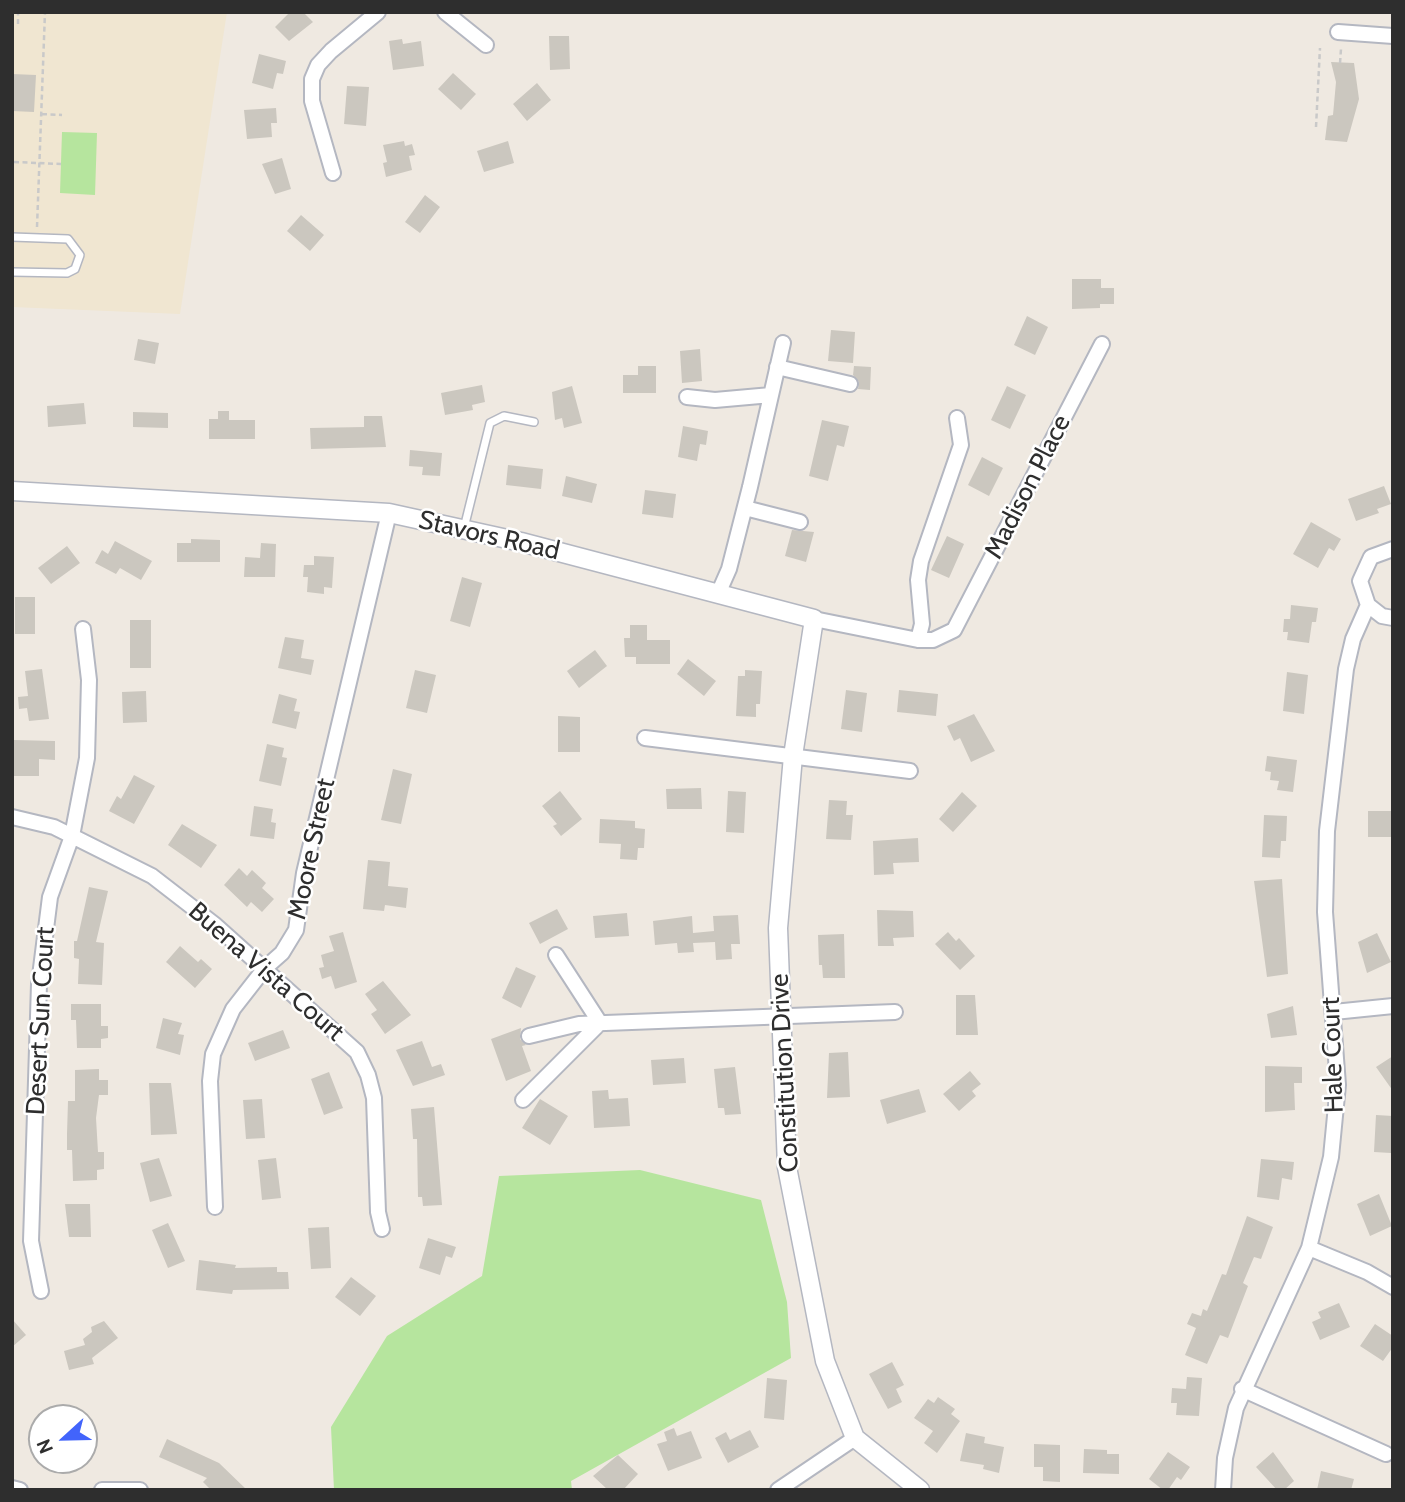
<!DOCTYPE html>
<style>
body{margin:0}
#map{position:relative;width:1405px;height:1502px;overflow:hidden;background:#efe9e1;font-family:Cabin,sans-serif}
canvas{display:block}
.frame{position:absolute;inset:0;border:14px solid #2e2e2e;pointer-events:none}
.north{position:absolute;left:28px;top:1404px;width:70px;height:70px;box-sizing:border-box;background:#fff;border:2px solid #ababab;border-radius:50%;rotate:248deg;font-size:19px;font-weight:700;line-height:28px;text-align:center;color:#2e2e2e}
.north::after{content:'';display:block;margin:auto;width:24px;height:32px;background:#4264fb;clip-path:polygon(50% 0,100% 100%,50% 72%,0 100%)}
</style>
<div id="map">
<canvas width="1405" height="1502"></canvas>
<div class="frame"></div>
<div class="north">N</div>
</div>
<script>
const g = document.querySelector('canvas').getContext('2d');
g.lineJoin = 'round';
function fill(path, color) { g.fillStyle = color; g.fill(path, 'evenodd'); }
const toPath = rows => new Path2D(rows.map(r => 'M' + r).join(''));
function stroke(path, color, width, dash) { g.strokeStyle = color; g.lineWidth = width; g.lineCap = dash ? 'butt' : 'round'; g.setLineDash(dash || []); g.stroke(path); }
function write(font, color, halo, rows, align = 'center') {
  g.font = font + ' Cabin,sans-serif'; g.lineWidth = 5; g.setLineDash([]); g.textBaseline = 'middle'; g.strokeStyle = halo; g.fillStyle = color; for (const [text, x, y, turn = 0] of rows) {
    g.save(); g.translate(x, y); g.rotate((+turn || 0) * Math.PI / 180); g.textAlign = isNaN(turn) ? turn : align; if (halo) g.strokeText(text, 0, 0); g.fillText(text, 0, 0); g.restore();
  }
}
fill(toPath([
 [12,12,227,12,180,314,12,307]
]), '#f0e6d1');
fill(toPath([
 [62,132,97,133,95,195,60,193],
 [640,1170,761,1200,787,1302,791,1358,571,1481,572,1490,334,1490,331,1427,387,1336,482,1276,499,1176]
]), '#b6e59e');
fill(toPath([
 [290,12,303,12,313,22,289,41,275,27],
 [549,36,569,36,570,69,550,70],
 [402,39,403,44,421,41,424,66,393,70,389,41],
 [259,54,286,61,283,74,277,73,273,89,252,83],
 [1331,62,1354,63,1359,99,1347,142,1325,140,1328,116,1333,115,1336,82],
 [453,73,476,94,461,110,438,89],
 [12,74,36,75,34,112,12,111],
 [537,83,551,100,527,121,513,104],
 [347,86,369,87,366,126,344,124],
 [276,108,277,123,271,123,272,137,247,139,244,110],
 [404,141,405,146,412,144,415,155,409,156,412,170,386,177,383,163,387,162,383,145],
 [508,141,514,163,484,172,477,151],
 [282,158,291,189,275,194,262,164],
 [425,195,440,207,420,233,405,222],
 [301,215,324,235,310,251,287,231],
 [1072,279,1101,279,1101,288,1114,288,1114,304,1100,304,1100,308,1072,309],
 [1027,316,1048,327,1035,355,1014,345],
 [831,330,855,332,853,363,828,361],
 [138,339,159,343,155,364,134,360],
 [700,349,702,381,682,383,680,351],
 [638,366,656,366,656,393,623,393,623,375,638,375],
 [854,366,871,367,870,390,858,389,859,382,853,375],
 [482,385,485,402,472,405,473,410,445,415,441,393],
 [572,386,582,423,564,428,562,418,555,420,552,392],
 [1007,386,1026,395,1010,429,991,420],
 [84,403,86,424,48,427,47,406],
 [218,411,229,411,229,420,255,420,255,439,209,439,209,419,218,419],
 [133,412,168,413,168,428,133,427],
 [364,416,382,416,386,447,311,449,310,428,364,427],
 [822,420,849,426,844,447,837,445,828,481,809,476],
 [683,426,708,431,706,445,700,444,697,461,678,457],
 [410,450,442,453,440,476,422,475,423,467,409,466],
 [982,457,1003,468,989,496,968,485],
 [508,465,543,469,541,489,506,485],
 [566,476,597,484,592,503,562,496],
 [1384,486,1391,504,1377,509,1379,513,1356,521,1348,499],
 [645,490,676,494,673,518,642,514],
 [1311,522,1341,539,1334,551,1329,548,1318,568,1293,554],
 [792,530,814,532,806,562,785,556],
 [947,536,964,544,949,578,931,570],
 [191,539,220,540,220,562,177,562,177,543,191,543],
 [115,541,152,561,141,580,120,568,116,574,95,563,102,550,108,554],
 [261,543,276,544,275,577,244,577,245,557,260,558],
 [67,546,80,563,51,584,38,568],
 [314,556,334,557,332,588,324,587,324,594,307,592,308,577,303,577,304,565,314,565],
 [462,577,482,583,470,627,450,621],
 [15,597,35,597,35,634,15,634],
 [1291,605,1318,608,1316,622,1312,622,1309,643,1287,640,1288,632,1283,632,1284,619,1290,619],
 [130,620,151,620,151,668,130,668],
 [630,625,647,625,647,640,670,640,670,664,636,664,636,657,625,657,624,638,630,638],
 [285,637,304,640,301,658,314,660,311,675,278,668],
 [595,650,607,666,579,688,567,671],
 [688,659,716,681,704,696,677,674],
 [42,669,49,719,29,721,27,708,19,709,18,697,28,696,25,671],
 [415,670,436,675,427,713,406,708],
 [745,670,762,671,760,704,756,704,756,717,736,716,738,676,745,676],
 [1287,672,1308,675,1304,714,1283,711],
 [846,690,867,693,862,732,841,729],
 [899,690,938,694,936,716,897,712],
 [146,691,147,722,123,723,122,692],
 [279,694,297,699,294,711,300,712,296,729,272,723],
 [974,714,995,751,971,762,960,738,954,741,947,726],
 [558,716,580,717,580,752,558,752],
 [14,740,55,741,55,760,39,759,39,776,13,776],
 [267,744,284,748,282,757,287,758,281,786,259,781],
 [1267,756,1297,760,1293,792,1277,790,1279,781,1270,780,1271,772,1265,771],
 [393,769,412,774,401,824,381,820],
 [134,775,155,786,134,824,109,811,117,796,121,799],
 [701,788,702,809,667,809,666,789],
 [560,791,582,819,561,836,553,826,557,824,542,806],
 [728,791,746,792,744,833,726,832],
 [962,792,977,806,953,832,939,819],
 [829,800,847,801,846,815,853,815,851,840,826,839],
 [254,806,273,809,271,822,276,823,274,839,250,836],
 [1368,811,1393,811,1393,837,1368,837],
 [1264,815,1287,816,1286,841,1281,841,1280,858,1262,857],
 [600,819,635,821,635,828,645,829,644,848,638,848,637,860,620,859,621,844,599,843],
 [182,824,217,845,201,868,168,845],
 [918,838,919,862,893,863,894,874,874,875,873,841],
 [368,860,390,862,388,886,408,888,406,908,385,905,384,911,363,909],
 [239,868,247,876,252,870,266,883,262,888,274,899,262,912,251,902,247,907,224,885],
 [1282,879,1288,974,1267,977,1254,881],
 [89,887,108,891,96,942,104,943,102,985,78,984,79,959,74,958,74,941,77,941],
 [557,909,568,929,540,944,529,923],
 [877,910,913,911,914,937,893,938,894,946,878,946],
 [627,913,629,936,595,938,593,916],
 [738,915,740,944,731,944,732,959,716,960,715,942,693,943,694,952,678,953,677,943,655,945,653,921,692,916,693,933,714,931,713,916],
 [343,932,357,982,335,989,331,976,322,979,319,968,324,967,321,955,334,951,329,936],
 [948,932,956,941,959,938,975,956,960,970,935,944],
 [1377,933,1391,962,1367,973,1358,942],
 [844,934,845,978,823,978,822,965,819,965,818,935],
 [180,946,198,962,201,959,212,969,195,988,166,962],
 [516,967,536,976,521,1008,502,998],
 [383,981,411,1015,385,1034,371,1014,377,1010,365,994],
 [956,995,975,995,978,1035,956,1035],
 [71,1004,101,1004,101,1026,108,1026,108,1038,101,1039,101,1048,77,1048,76,1020,71,1020],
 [1293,1006,1297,1035,1271,1038,1267,1014],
 [163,1018,182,1023,178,1034,184,1035,180,1055,156,1048],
 [521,1028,520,1039,526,1045,522,1046,531,1071,506,1081,491,1039],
 [283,1030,290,1048,255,1061,248,1043],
 [422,1041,432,1067,441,1064,445,1075,413,1086,396,1050],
 [848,1052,850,1097,827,1098,829,1053],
 [1393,1056,1393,1091,1376,1067],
 [684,1058,686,1083,653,1085,651,1060],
 [1265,1066,1302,1067,1302,1083,1294,1083,1295,1110,1265,1112],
 [735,1067,741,1114,725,1115,724,1108,718,1108,714,1069],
 [99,1069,99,1080,108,1080,108,1095,99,1095,96,1118,98,1152,104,1152,104,1169,97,1170,97,1180,73,1181,72,1150,67,1150,67,1134,68,1101,75,1101,75,1070],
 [970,1071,981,1084,972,1091,976,1096,959,1111,943,1094],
 [329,1072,343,1108,324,1115,311,1079],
 [149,1083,171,1083,177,1134,151,1135],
 [919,1089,926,1112,887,1124,880,1100],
 [608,1090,609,1099,628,1098,630,1126,594,1128,592,1091],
 [262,1099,265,1138,246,1139,243,1100],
 [540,1099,568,1116,550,1145,522,1128],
 [434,1107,442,1205,423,1206,422,1197,418,1197,417,1139,413,1139,411,1109],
 [1376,1115,1393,1116,1391,1153,1374,1152],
 [159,1158,172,1196,150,1202,140,1163],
 [276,1158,281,1198,262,1200,258,1160],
 [1261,1159,1294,1162,1292,1180,1282,1178,1279,1200,1257,1197],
 [1379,1194,1392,1226,1370,1236,1357,1204],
 [65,1204,90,1204,91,1237,69,1237],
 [1247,1216,1273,1227,1261,1259,1254,1257,1243,1283,1248,1286,1228,1338,1220,1335,1207,1364,1185,1355,1196,1328,1187,1324,1192,1313,1201,1316,1203,1309,1207,1311,1222,1274,1226,1275],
 [168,1223,185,1261,168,1268,152,1230],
 [329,1227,331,1268,311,1269,308,1228],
 [428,1238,456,1247,452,1258,446,1256,440,1275,419,1268],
 [199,1260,236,1265,235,1268,277,1267,277,1272,288,1272,289,1289,233,1290,232,1294,196,1290],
 [351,1277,376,1296,360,1316,335,1297],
 [1339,1303,1350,1327,1320,1340,1312,1322,1321,1318,1318,1312],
 [12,1319,26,1335,12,1347],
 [104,1321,118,1338,92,1358,94,1364,69,1370,64,1351,85,1345,83,1339,92,1332,91,1327],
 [1375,1324,1393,1336,1393,1347,1383,1361,1360,1346],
 [892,1362,904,1385,896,1389,902,1402,888,1409,869,1374],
 [1187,1377,1202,1378,1199,1416,1176,1415,1177,1403,1171,1403,1172,1388,1186,1389],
 [767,1378,787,1380,784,1420,764,1418],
 [938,1397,955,1409,951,1414,960,1421,937,1453,924,1443,933,1431,914,1418,928,1399,934,1403],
 [674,1428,677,1436,691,1431,702,1458,668,1471,657,1444,667,1441,664,1432],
 [750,1430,759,1447,728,1463,715,1438,726,1432,730,1440],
 [966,1433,985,1437,984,1443,1004,1447,999,1473,983,1469,984,1465,960,1461],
 [167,1439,219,1463,247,1490,211,1490,203,1482,207,1478,159,1457],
 [1034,1444,1060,1445,1060,1482,1043,1481,1043,1467,1034,1467],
 [1084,1449,1107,1450,1107,1454,1119,1454,1119,1474,1083,1473],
 [1168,1452,1190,1467,1181,1480,1177,1477,1168,1490,1163,1490,1149,1479],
 [1273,1452,1294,1481,1284,1490,1277,1490,1256,1467],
 [618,1455,638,1474,623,1490,608,1490,593,1476],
 [1321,1471,1354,1479,1351,1490,1317,1490]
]), '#cbc7bf');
const service = toPath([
 [12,237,68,239,80,255,75,269,67,273,12,272],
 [464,528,490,423,504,416,534,422]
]);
const minor = toPath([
 [445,12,486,45],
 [1338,32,1393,36],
 [333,173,312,101,312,79,318,65,331,51,378,12],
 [777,367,850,384],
 [687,397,715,400,771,395],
 [745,508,800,522],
 [1393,549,1371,557,1360,581,1368,605,1382,616,1393,618],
 [718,594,729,569,750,487,783,343],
 [814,619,918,640,933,640,954,630,1102,344],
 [918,640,922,624,918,580,921,561,961,445,957,418],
 [645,738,910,771],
 [12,817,54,827,152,876,214,924,357,1052,368,1075,374,1098,378,1212,382,1229],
 [556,955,600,1023],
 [1334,1012,1393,1006],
 [529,1036,579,1024,895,1012],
 [523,1100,600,1023],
 [215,1207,210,1081,213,1054,233,1009,265,968,282,953,296,930,304,873,389,513],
 [1309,1248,1367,1272,1393,1287],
 [41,1291,31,1241,39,984,50,897,72,836,87,758,89,680,83,629],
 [1242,1389,1386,1454],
 [12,1488,20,1490],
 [102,1490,140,1490],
 [778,1490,855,1438],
 [1223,1490,1225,1458,1236,1408,1309,1248,1331,1157,1338,1085,1325,912,1327,831,1346,669,1353,639,1368,605]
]);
const tertiary = toPath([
 [12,491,389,513,521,542,814,619,793,756,778,928,787,1167,825,1361,855,1438,920,1490]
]);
stroke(service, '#b4b7c1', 10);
stroke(minor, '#b4b7c1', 18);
stroke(tertiary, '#b4b7c1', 21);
stroke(toPath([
 [18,24,18,12],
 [1340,63,1341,49],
 [42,114,62,115],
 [1316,127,1320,48],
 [14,162,61,164],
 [37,227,45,12]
]), '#c9c9c9', 2.5, [5, 3.5]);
stroke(service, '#fff', 7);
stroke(minor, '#fff', 14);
stroke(tertiary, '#fff', 18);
write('26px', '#2e2e2e', '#fff', [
 ["Madison Place",1028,487,-63],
 ["Stavors Road",489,536,13],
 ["Moore Street",312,849,-78],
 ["Buena Vista Court",266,972,41],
 ["Desert Sun Court",41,1021,-87],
 ["Hale Court",1333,1055,-92],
 ["Constitution Drive",785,1073,-93]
]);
</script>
